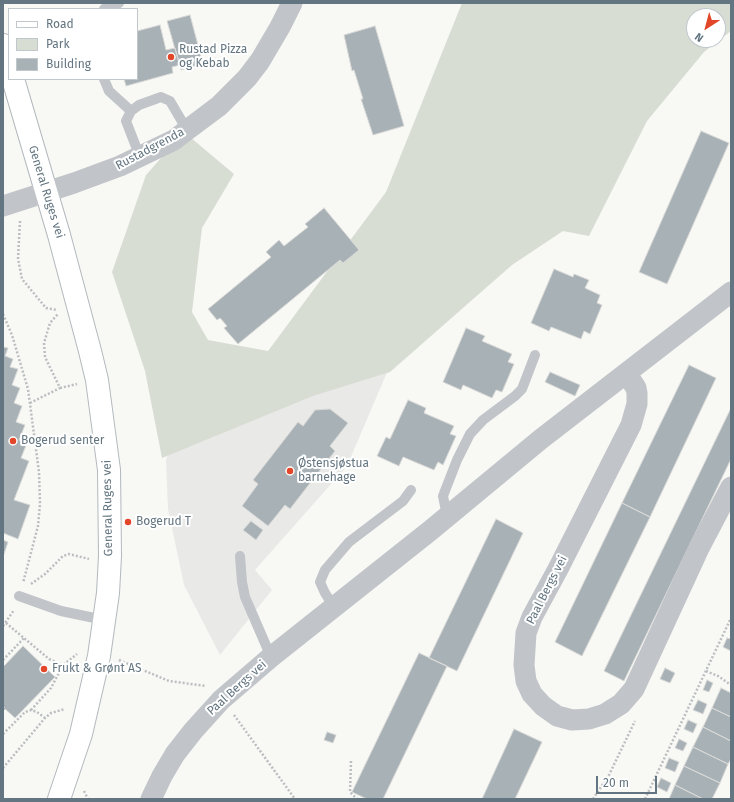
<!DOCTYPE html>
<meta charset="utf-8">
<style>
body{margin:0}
#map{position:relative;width:734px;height:802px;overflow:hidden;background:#f8f8f5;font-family:"Fira Sans",sans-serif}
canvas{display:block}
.frame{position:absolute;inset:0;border:4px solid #637580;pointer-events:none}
.legend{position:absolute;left:8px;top:8px;width:130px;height:72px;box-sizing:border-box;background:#fff;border:1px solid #c1c8cc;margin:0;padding:5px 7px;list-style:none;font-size:12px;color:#637580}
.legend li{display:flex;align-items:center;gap:8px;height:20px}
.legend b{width:20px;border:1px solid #c1c8cc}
.north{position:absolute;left:686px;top:8px;width:40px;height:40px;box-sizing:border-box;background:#fff;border:1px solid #c1c8cc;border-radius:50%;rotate:216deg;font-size:11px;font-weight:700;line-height:16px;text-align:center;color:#637580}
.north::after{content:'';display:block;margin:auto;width:14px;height:18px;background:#e3472a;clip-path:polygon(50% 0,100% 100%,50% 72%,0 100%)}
.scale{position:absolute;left:596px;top:776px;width:61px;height:18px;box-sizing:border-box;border:2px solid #637580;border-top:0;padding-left:5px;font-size:12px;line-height:14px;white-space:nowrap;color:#637580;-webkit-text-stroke:3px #fff;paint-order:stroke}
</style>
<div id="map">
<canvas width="734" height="802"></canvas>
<div class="frame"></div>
<ul class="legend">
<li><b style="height:5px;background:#fff"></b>Road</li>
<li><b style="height:11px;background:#d8ddd4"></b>Park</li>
<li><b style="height:11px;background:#a7b1b6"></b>Building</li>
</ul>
<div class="north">N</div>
<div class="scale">20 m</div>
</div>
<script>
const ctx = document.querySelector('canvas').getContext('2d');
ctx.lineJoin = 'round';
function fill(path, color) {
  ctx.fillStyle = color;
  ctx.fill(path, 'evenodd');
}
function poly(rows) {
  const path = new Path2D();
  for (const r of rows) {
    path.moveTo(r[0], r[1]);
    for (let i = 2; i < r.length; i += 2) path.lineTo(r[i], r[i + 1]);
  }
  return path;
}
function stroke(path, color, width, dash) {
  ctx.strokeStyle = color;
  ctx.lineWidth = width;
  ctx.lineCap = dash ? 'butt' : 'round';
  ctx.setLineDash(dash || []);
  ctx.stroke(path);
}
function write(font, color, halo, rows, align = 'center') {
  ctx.font = font + ' "Fira Sans",sans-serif';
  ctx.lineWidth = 4;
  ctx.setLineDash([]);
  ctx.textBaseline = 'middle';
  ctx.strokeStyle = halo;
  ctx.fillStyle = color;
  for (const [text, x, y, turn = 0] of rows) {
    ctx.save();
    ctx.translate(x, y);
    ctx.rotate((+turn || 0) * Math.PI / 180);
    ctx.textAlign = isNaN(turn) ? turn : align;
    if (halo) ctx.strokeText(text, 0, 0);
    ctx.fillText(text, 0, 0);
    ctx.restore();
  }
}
const built = poly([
 [391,363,347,466,255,570,272,590,220,655,184,585,168,509,166,461,181,391]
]);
const green = poly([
 [462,3,731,3,731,31,704,52,647,121,589,236,563,231,512,265,390,372,313,396,162,458,145,371,112,272,146,175,184,132,234,174,202,228,192,312,208,340,268,351,386,192],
 [694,16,718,16,718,40,694,40]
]);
const building = poly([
 [190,15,203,64,181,70,167,21,190,15],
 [160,25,166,50,175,48,180,65,172,67,173,73,126,86,124,79,137,79,137,31,160,25],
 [375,26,404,126,373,135,361,99,363,99,354,70,352,71,344,35,375,26],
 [701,131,729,143,667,284,639,272,701,131],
 [324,208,359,250,343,263,340,260,238,344,224,328,227,326,220,318,217,320,208,309,271,257,266,252,279,240,284,246,308,227,305,224,324,208],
 [554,269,573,277,574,274,589,280,585,288,600,295,597,303,602,305,590,334,584,331,581,339,551,327,549,331,531,323,554,269],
 [466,328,485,336,482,341,512,354,508,362,514,364,502,392,496,390,492,398,463,385,461,390,443,382,466,328],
 [3,347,8,348,5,356,13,359,10,367,18,369,12,385,20,388,14,403,22,406,16,422,25,425,19,440,27,443,21,458,29,461,14,500,30,505,18,539,3,533,3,347],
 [689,365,716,378,650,517,622,503,689,365],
 [550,372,580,385,575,396,545,382,550,372],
 [408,400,426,408,424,413,454,426,450,434,456,436,443,465,438,462,434,470,403,457,399,466,377,456,386,437,390,439,408,400],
 [731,408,731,459,624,681,604,671,731,408],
 [330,409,348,423,330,446,335,451,290,509,285,505,268,526,242,506,258,484,253,480,298,422,303,426,315,410,330,409],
 [622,503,650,517,582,656,555,642,622,503],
 [496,519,523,533,457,671,429,658,496,519],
 [251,521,263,530,256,540,243,530,251,521],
 [3,540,8,542,3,557,3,540],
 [727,638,731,639,731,651,723,647,727,638],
 [23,646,55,677,15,718,3,707,3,667,23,646],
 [419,653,447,666,383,799,367,799,352,792,419,653],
 [665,668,675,673,670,683,660,679,665,668],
 [707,680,713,683,709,692,703,690,707,680],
 [721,688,731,693,731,717,712,708,721,688],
 [698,700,707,704,703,714,693,710,698,700],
 [712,708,731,717,731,741,703,727,712,708],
 [688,720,697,724,693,733,684,729,688,720],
 [703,727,731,741,731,759,728,764,693,747,703,727],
 [514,729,542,742,515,799,482,799,514,729],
 [327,732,336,735,333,743,324,740,327,732],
 [679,739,687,743,683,751,675,748,679,739],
 [693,747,728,764,720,783,684,766,693,747],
 [669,758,679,762,675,772,665,768,669,758],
 [684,766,720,783,712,799,703,799,675,785,684,766],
 [661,778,671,783,667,792,657,787,661,778],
 [675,785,703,799,669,799,675,785]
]);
const path = poly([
 [20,221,18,259,22,279,46,308,57,310],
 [3,314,12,335,28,389,39,472,40,504,38,526,23,583],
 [60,388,77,384],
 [30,403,60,388,45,357,44,343,50,323,58,314],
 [31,584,45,574,63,556,69,554,89,559],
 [6,623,49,659,63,665,77,654],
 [3,626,14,610],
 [3,660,24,638],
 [119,660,169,681,206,686],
 [706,671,718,676,731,685],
 [31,710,51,688,63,665],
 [234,715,295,799],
 [3,734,25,712,31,710,37,712,45,718],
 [351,761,350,792,357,799],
 [3,768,45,718,51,713,65,709],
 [84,791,88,799],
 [593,799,609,775,635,721],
 [645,799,731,618]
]);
const service = poly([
 [104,9,119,3],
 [104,79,109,91,131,111],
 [140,157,126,121,131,111,139,105,161,97,170,101,187,130],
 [447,516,443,496,457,460,470,434,483,420,515,396,522,389,535,355],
 [240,556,242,582,245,597,271,657],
 [19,596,61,611,104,620],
 [334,607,325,593,320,582,325,570,349,542,403,501,411,490]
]);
const minor = poly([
 [3,206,74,183,120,166,174,140,187,130,219,106,247,78,260,61,280,27,292,3],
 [627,374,636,388,637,393,637,404,631,425,558,569,532,617,526,633,524,665,526,681,532,694,543,706,557,716,572,720,589,719,605,714,621,704,634,689,699,548,731,487],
 [151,799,162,776,175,754,193,731,221,700,271,657,431,530,541,439,731,292]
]);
const secondary = poly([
 [3,45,9,65],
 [13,79,59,235,90,351,97,380,109,470,110,556,108,593,99,656,81,734,59,799]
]);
const rail = poly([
 [3,708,3,707]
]);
const markers = [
 [171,57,4,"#e3472a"],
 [13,441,4,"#e3472a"],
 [290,471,4,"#e3472a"],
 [128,522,4,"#e3472a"],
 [44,669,4,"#e3472a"]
];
const poiNames = [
 ["Rustad Pizza",179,50],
 ["og Kebab",179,64],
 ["Bogerud senter",21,441],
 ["Østensjøstua",298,464],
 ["barnehage",298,478],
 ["Bogerud T",136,522],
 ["Frukt & Grønt AS",52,669]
];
const streetNames = [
 ["Rustadgrenda",150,149,-28],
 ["General Ruges vei",46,192,73],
 ["General Ruges vei",108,508,-91],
 ["Paal Bergs vei",547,590,-63],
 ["Paal Bergs vei",237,688,-42]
];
fill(built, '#e9e9e8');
fill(green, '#d8ddd4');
fill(building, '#a7b1b6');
stroke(building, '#d9d9d7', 1);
stroke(secondary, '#b3b9bd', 24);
stroke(path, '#bbbec0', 2.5, [2, 2]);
stroke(service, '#c1c5c9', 10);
stroke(minor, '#c1c5c9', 21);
stroke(secondary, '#fff', 22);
stroke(rail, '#a2a9ae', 4.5);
stroke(rail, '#fff', 3, [9]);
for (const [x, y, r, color] of markers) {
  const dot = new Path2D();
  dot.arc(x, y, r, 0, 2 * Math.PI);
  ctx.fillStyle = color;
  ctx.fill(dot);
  stroke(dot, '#fff', 1.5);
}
write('12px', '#637580', '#fff', poiNames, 'left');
write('12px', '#637580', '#fff', streetNames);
</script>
